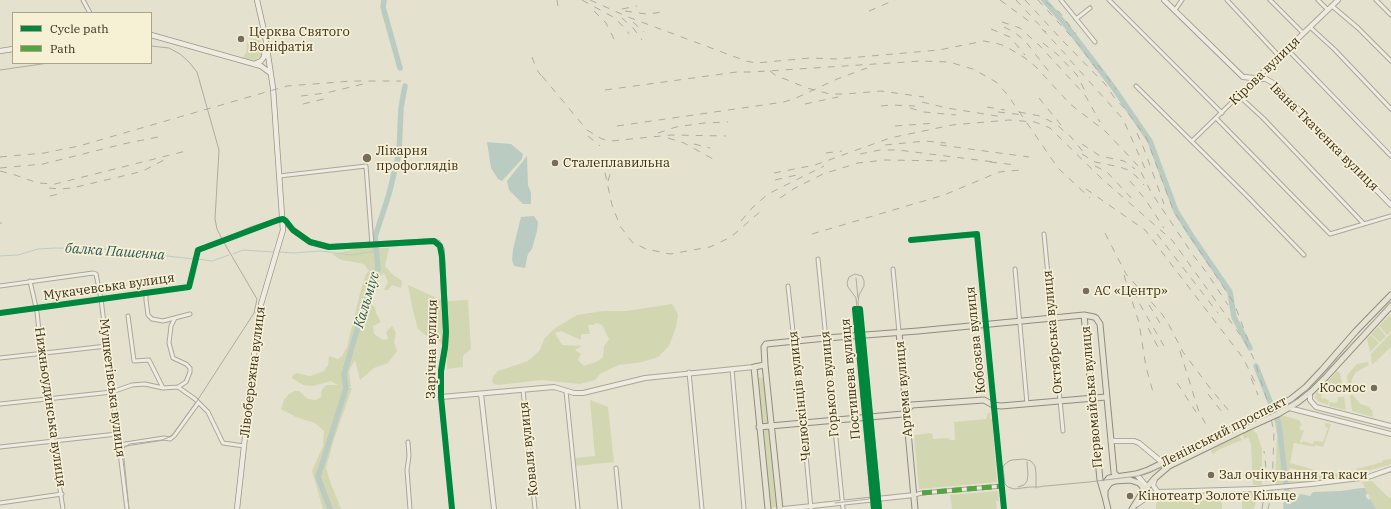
<!DOCTYPE html>
<meta charset="utf-8">
<style>
body{margin:0}
#map{position:relative;width:1391px;height:509px;overflow:hidden;background:#e5e1cf;font-family:"IBM Plex Serif",serif}
canvas{display:block}
.legend{position:absolute;left:12px;top:12px;width:140px;height:52px;box-sizing:border-box;background:#f6f0d5;border:1px solid #aba38c;margin:0;padding:5px 7px;list-style:none;font-size:12px;color:#3b2f1f}
.legend li{display:flex;align-items:center;gap:8px;height:20px}
.legend b{width:20px;border:1px solid #aba38c}
</style>
<div id="map">
<canvas width="1391" height="509"></canvas>
<ul class="legend">
<li><b style="height:5px;background:#00873e"></b>Cycle path</li>
<li><b style="height:5px;background:#54a441"></b>Path</li>
</ul>
</div>
<script>
const ctx = document.querySelector('canvas').getContext('2d');
ctx.lineJoin = 'round';
function fill(path, color) {
  ctx.fillStyle = color;
  ctx.fill(path, 'evenodd');
}
function poly(rows) {
  const path = new Path2D();
  for (const r of rows) {
    path.moveTo(r[0], r[1]);
    for (let i = 2; i < r.length; i += 2) path.lineTo(r[i], r[i + 1]);
  }
  return path;
}
function stroke(path, color, width, dash) {
  ctx.strokeStyle = color;
  ctx.lineWidth = width;
  ctx.lineCap = dash ? 'butt' : 'round';
  ctx.setLineDash(dash || []);
  ctx.stroke(path);
}
function write(font, color, halo, rows, align = 'center') {
  ctx.font = font + ' "IBM Plex Serif",serif';
  ctx.lineWidth = 3.5;
  ctx.setLineDash([]);
  ctx.textBaseline = 'middle';
  ctx.strokeStyle = halo;
  ctx.fillStyle = color;
  for (const [text, x, y, turn = 0] of rows) {
    ctx.save();
    ctx.translate(x, y);
    ctx.rotate((+turn || 0) * Math.PI / 180);
    ctx.textAlign = isNaN(turn) ? turn : align;
    if (halo) ctx.strokeText(text, 0, 0);
    ctx.fillText(text, 0, 0);
    ctx.restore();
  }
}
const green = poly([
 [255,39,260,40,261,43,262,47,261,56,255,60,242,59,246,53,247,42,250,40],
 [360,248,389,248,385,266,391,273,402,281,401,288,392,285,388,290,384,290,388,282,384,273,378,278,379,288,371,294,368,302,375,307,376,313,381,322,373,326,374,334,383,340,388,339,386,332,392,326,396,333,394,342,397,351,388,363,374,368,360,380,355,360,349,371,351,387,347,388,352,388,334,439,326,468,331,484,341,509,323,509,312,471,323,446,324,431,315,423,296,417,281,409,284,400,289,394,295,391,299,391,308,399,316,400,321,397,322,389,326,385,338,385,331,381,313,386,303,385,292,378,293,375,296,373,310,376,324,371,328,365,329,356,338,359,342,356,347,347,360,293,366,274,369,271,364,264,341,260,332,254],
 [408,285,439,299,449,301,468,300,471,349,463,356,463,367,447,369,447,357,440,342,428,337,418,329,412,307],
 [672,304,678,314,676,327,669,346,658,357,642,362,619,365,600,374,595,380,580,384,542,380,498,385,494,384,492,382,493,376,498,371,528,361,540,350,544,339,555,328,577,315,603,311,626,311],
 [596,323,602,325,609,339,604,346,603,357,598,361,584,366,578,360,581,354,575,350,582,346,562,345,555,333,561,331,581,340,581,334,590,334,588,325,593,325],
 [1391,314,1391,331,1387,335,1379,326],
 [1378,327,1386,336,1380,342,1371,334],
 [1391,333,1391,347,1372,365,1371,354],
 [1371,335,1379,343,1370,352,1367,339],
 [1368,362,1369,365,1355,373,1352,379,1351,385,1349,386,1347,378,1348,374,1357,364],
 [1337,371,1340,373,1343,388,1337,390,1337,387,1332,385,1327,389,1324,385],
 [765,377,769,424,761,425,757,378],
 [1322,386,1326,390,1324,394,1322,394,1321,397,1323,399,1325,398,1329,401,1328,405,1319,402,1315,398,1316,393],
 [1351,395,1353,395,1360,404,1367,406,1372,410,1373,417,1352,411,1350,397],
 [1338,397,1344,397,1346,410,1329,406,1330,402,1335,403,1338,402],
 [590,400,608,407,614,462,576,466,575,458,595,456],
 [988,413,990,413,990,418,992,419,997,482,919,489,914,435,932,433,933,439,949,438,950,440,955,440,954,422,986,419],
 [1281,415,1299,420,1302,425,1299,427,1300,430,1304,430,1300,442,1302,443,1303,441,1313,444,1314,441,1316,441,1323,442,1328,428,1325,426,1325,423,1331,424,1323,447,1316,445,1315,447,1294,443,1290,463,1315,470,1314,474,1290,468,1288,476,1308,480,1309,482,1275,484,1277,435,1274,419],
 [770,428,777,507,769,508,761,429],
 [1252,429,1257,434,1262,449,1262,485,1253,485,1251,444,1248,437,1244,439,1243,436,1243,433],
 [1239,436,1242,440,1220,449,1213,454,1211,451,1213,449],
 [1391,459,1391,464,1388,465,1357,474,1319,479,1319,476,1321,475,1357,471,1356,469,1383,462,1383,460],
 [1372,481,1389,498,1391,496,1391,509,1376,509,1362,482],
 [998,491,999,501,996,501,997,509,952,509,950,495],
 [1256,492,1257,496,1254,509,1242,509,1242,493],
 [1216,493,1221,494,1222,509,1156,509,1156,505,1157,502,1163,499,1166,502,1210,500]
]);
const water = poly([
 [487,142,511,144,523,154,522,159,502,181,498,179,491,168],
 [527,156,528,185,531,193,531,204,523,204,509,190,507,181],
 [534,216,538,222,537,231,532,249,528,254,525,268,514,266,512,260,513,249,521,217],
 [1361,488,1365,488,1368,494,1366,494,1366,497,1369,500,1370,498,1376,509,1283,509,1297,499,1300,494,1310,496,1313,492,1341,491]
]);
const stream = poly([
 [280,252,293,253,321,251,351,255,376,251],
 [233,254,243,250,273,252],
 [0,256,18,255,38,249,54,248,104,249,194,259],
 [197,259,212,261,229,255]
]);
const river = poly([
 [384,0,383,7,400,68],
 [1044,0,1065,24,1113,87,1150,141,1176,211,1191,235,1230,292,1234,317,1250,348],
 [1256,366,1279,424,1287,493,1286,509],
 [330,509,318,477,346,388,344,374,368,293,378,269,375,237,389,194,399,153,401,108,405,86]
]);
const minor = poly([
 [83,0,90,13],
 [1061,0,1095,42],
 [1109,0,1222,113],
 [1227,0,1279,56],
 [1270,0,1303,33],
 [1318,0,1328,10],
 [1376,0,1391,15],
 [1332,6,1358,28,1391,61],
 [1175,10,1182,0],
 [1076,19,1090,8],
 [1310,27,1335,50,1391,109],
 [1287,49,1391,156],
 [1136,86,1249,198,1304,255],
 [1239,96,1263,118,1364,224],
 [1216,118,1330,234,1391,216],
 [1192,141,1257,78],
 [279,176,366,166,372,245],
 [1044,234,1063,431],
 [911,240,977,234,1004,509],
 [818,259,843,509],
 [893,269,899,332],
 [1015,269,1027,404],
 [30,281,37,312,46,399,63,509],
 [0,286,93,273,96,274,101,299,127,509],
 [788,286,803,423,811,509],
 [146,293,146,300,148,315,152,319,163,321,190,314],
 [0,313,189,287,198,250,223,241,251,229,283,219],
 [128,316,134,361,149,360,163,388,178,387,195,399,208,412,223,443,244,446],
 [175,318,171,326,169,343,173,358,186,364,190,368,190,372,186,382,178,387],
 [858,335,855,309,860,309,862,335],
 [0,358,107,346],
 [732,369,744,509],
 [689,372,702,509],
 [523,390,535,509],
 [566,391,578,509],
 [441,397,452,509],
 [0,404,112,392,132,385,145,384,163,388],
 [408,442,409,456,407,470,410,509],
 [119,445,164,438,170,439,174,436,198,403],
 [0,447,117,434],
 [616,468,620,509],
 [914,495,922,493,1002,486],
 [0,503,62,494]
]);
const tertiary = poly([
 [1257,78,1338,0],
 [283,219,293,230,310,242,329,247,434,241,438,243,442,250,442,257,446,332,445,347,441,371,441,397,554,387,574,393,583,393,645,378,754,367],
 [858,335,874,509],
 [862,335,879,509],
 [1310,392,1310,400,1316,407,1391,426],
 [481,394,494,509],
 [1289,408,1391,434],
 [1155,479,1153,485,1154,487,1158,492],
 [1311,484,1368,477,1391,469],
 [1136,505,1149,496,1158,492,1256,489],
 [784,509,914,495]
]);
const secondary = poly([
 [1164,0,1243,77,1266,79,1273,83,1391,205],
 [151,35,261,66,269,72],
 [0,51,13,49],
 [254,64,261,61,264,57,265,48],
 [1111,441,1134,441,1139,443,1163,463],
 [1136,474,1147,487],
 [237,509,259,311,283,230,273,88,265,35,257,0]
]);
const primary = poly([
 [1084,315,1100,480,1105,497],
 [899,332,915,509],
 [765,365,780,509],
 [1275,408,1291,399,1306,387,1322,370,1356,331,1391,295],
 [907,412,908,409,912,405,984,400,993,405,1001,406,1106,397],
 [1278,414,1298,402,1311,392,1326,377,1391,306],
 [759,427,903,414,907,412],
 [1104,488,1105,483,1109,478,1136,474,1148,470,1242,424],
 [1142,493,1155,478,1169,466,1245,429],
 [768,509,754,367,765,365,764,347,766,344,826,338,918,331,1084,315,1094,317,1096,318,1100,324,1113,462,1114,473,1117,476],
 [1108,509,1105,497,1105,490,1107,487,1110,483,1115,481,1130,480,1139,483,1143,487,1142,493,1132,509]
]);
const tram = poly([
 [0,70,49,63],
 [856,278,858,298],
 [1018,487,1024,485,1027,481,1028,475,1027,462],
 [1036,488,1036,474,1035,466,1031,461,1024,459,1012,460,1009,461,1004,465,1003,468,1005,484,1008,487,1014,489,1030,487,1039,487,1044,486,1046,486,1089,482,1138,476,1155,470,1288,405,1299,398,1312,386,1391,302],
 [835,503,869,499,873,495,874,490],
 [129,509,123,449,129,444,162,440,172,436,197,401,254,313,257,299,223,241,217,229,215,219,219,150,197,72,189,62,180,54,169,48,151,46],
 [876,509,856,298,848,287,847,283,849,277,855,274,862,276,864,281,864,286,859,295,858,302,877,509]
]);
const rail = poly([
 [557,0,558,6],
 [582,0,613,17,624,27,629,34],
 [590,0,628,17,746,61,756,63,810,58,837,59,939,50,984,41,999,44,1005,46,1025,58,1036,67,1070,104,1105,131,1129,156,1138,166,1151,192,1193,255,1207,273,1228,305],
 [1000,0,1030,22],
 [1016,0,1046,32],
 [1025,0,1062,40,1105,84,1114,97,1126,110,1146,137,1174,212,1234,303,1248,340],
 [1038,0,1079,45,1098,71],
 [1046,2,1060,13,1076,34],
 [622,9,637,6],
 [594,11,606,23,615,41],
 [625,11,646,14,664,12],
 [869,11,895,0],
 [622,18,634,29,642,40],
 [633,22,644,32],
 [1002,22,1020,28,1040,46,1085,95,1100,122],
 [1004,27,1014,32,1025,41,1050,73],
 [991,29,1010,37,1025,55],
 [1042,29,1069,58],
 [1043,43,1058,55,1077,75,1085,91],
 [532,57,537,70,545,81],
 [1070,60,1123,119,1147,173],
 [1098,65,1116,89],
 [770,71,775,75,807,88,830,94,846,94,881,91,924,97],
 [542,76,587,130,602,139,611,141,671,135,726,136],
 [605,90,737,72,752,72,921,61,949,62,973,69,996,82,1007,94,1058,168,1090,198],
 [301,96,326,93,363,84],
 [1039,98,1061,125],
 [922,102,947,108,1003,117],
 [303,104,328,98],
 [805,104,838,97],
 [881,106,891,105,915,106],
 [987,107,1005,110],
 [910,108,924,112,956,115],
 [998,112,1024,115],
 [1019,112,1040,116,1056,124,1071,137,1084,153],
 [617,126,784,102,796,98,837,79,867,68],
 [895,126,936,123],
 [658,133,676,127,704,123,728,122],
 [1137,133,1144,149,1164,204],
 [588,136,600,146],
 [668,138,684,143,713,159],
 [694,144,710,148],
 [1082,144,1100,156,1124,161,1135,169],
 [885,145,925,141,946,143],
 [940,145,1029,157],
 [826,153,842,151],
 [860,154,880,150,898,150,994,162],
 [1082,154,1095,162,1120,167,1128,170,1136,176,1144,185],
 [0,157,44,153,79,146,287,86,352,81,401,81],
 [602,159,612,205,620,226,632,242,646,249,670,254,710,247,731,237,761,211],
 [990,162,1016,165],
 [1095,166,1107,172,1133,200],
 [0,168,43,164,123,144,158,137],
 [0,171,12,174,38,183,55,184,190,150],
 [774,173,815,165,890,138,952,125,1009,120,1035,122,1050,128,1102,179,1172,240,1246,343,1254,359,1267,400,1274,432,1272,492,1268,509],
 [775,180,801,174],
 [608,181,611,171,614,165,622,160],
 [1130,181,1145,199,1164,228],
 [49,188,60,189,72,188,127,175,143,171,164,160],
 [1086,189,1145,230,1243,358,1255,382],
 [50,196,64,193],
 [780,198,795,188,823,174,858,163,885,160,952,161],
 [741,221,753,207,768,194,824,166],
 [0,223,2,223],
 [1105,233,1126,274,1162,314,1169,325,1183,352,1210,388,1229,411],
 [812,234,944,195,999,172,1020,170],
 [1157,234,1218,313],
 [1124,275,1139,323,1146,367,1153,392],
 [1134,291,1138,301,1164,346],
 [1149,305,1160,323],
 [1148,328,1160,351],
 [1180,351,1199,412,1208,428],
 [1251,378,1258,395],
 [1177,383,1198,415],
 [1208,394,1222,412],
 [1262,509,1267,476,1264,451]
]);
const tertiaryBridge = poly([
 [1256,489,1311,484]
]);
const primaryBridge = poly([
 [1242,424,1275,408],
 [1245,429,1278,414]
]);
const quiet = poly([
 [922,493,1002,486]
]);
const cycleway = poly([
 [911,240,977,234,1004,509],
 [0,313,189,287,198,250,278,220,283,219,286,221,293,230,310,242,329,247,434,241,440,246,442,257,446,332,445,347,441,371,441,397,452,509],
 [874,509,855,309,860,309,879,509]
]);
const markers = [
 [241,39,4,"#766d5d"],
 [367,158,5,"#766d5d"],
 [555,163,4,"#766d5d"],
 [1086,291,4,"#766d5d"],
 [1374,388,4,"#766d5d"],
 [1211,475,4,"#766d5d"],
 [1130,496,4,"#766d5d"]
];
const poiNames = [
 ["Церква Святого",249,32],
 ["Воніфатія",249,47],
 ["Лікарня",376,151],
 ["профоглядів",376,166],
 ["Сталеплавильна",563,163],
 ["АС «Центр»",1094,291],
 ["Космос",1366,388,"right"],
 ["Зал очікування та каси",1219,475],
 ["Кінотеатр Золоте Кільце",1138,496]
];
const streetNames = [
 ["Кірова вулиця",1265,71,-44],
 ["Івана Ткаченка вулиця",1324,137,45],
 ["Мукачевська вулиця",109,287,-8],
 ["Октябрська вулиця",1053,332,-95],
 ["Кобозєва вулиця",976,340,-96],
 ["Зарічна вулиця",432,349,-89],
 ["Лівобережна вулиця",253,372,-83],
 ["Постишева вулиця",851,379,-95],
 ["Горького вулиця",830,384,-95],
 ["Мушкетівська вулиця",112,388,83],
 ["Артема вулиця",904,389,-95],
 ["Челюскінців вулиця",800,396,-96],
 ["Первомайська вулиця",1092,397,-95],
 ["Нижньоудинська вулиця",50,407,82],
 ["Ленінський проспект",1224,432,-27],
 ["Коваля вулиця",529,449,-96]
];
const waterNames = [
 ["балка Пашенна",115,252,4],
 ["Кальміус",367,300,-73]
];
fill(green, '#d2d7b1');
fill(water, '#baccc2');
stroke(stream, '#baccc2', 1);
stroke(river, '#baccc2', 5.5);
stroke(minor, '#aba698', 5);
stroke(tertiary, '#aba698', 6);
stroke(secondary, '#9b9588', 6);
stroke(primary, '#908b7f', 7);
stroke(minor, '#eeebe1', 3);
stroke(tertiary, '#eeebe1', 4);
stroke(secondary, '#eeebe1', 4.5);
stroke(primary, '#e5e2d2', 5);
stroke(tram, '#aeaba1', 1);
stroke(rail, '#aeaba1', 1, [7, 7]);
stroke(tertiaryBridge, '#aba698', 6, []);
stroke(primaryBridge, '#908b7f', 7, []);
stroke(tertiaryBridge, '#eeebe1', 4);
stroke(primaryBridge, '#e5e2d2', 5);
stroke(quiet, '#54a441', 5, [10, 5]);
stroke(cycleway, '#00873e', 6);
for (const [x, y, r, color] of markers) {
  const dot = new Path2D();
  dot.arc(x, y, r, 0, 2 * Math.PI);
  ctx.fillStyle = color;
  ctx.fill(dot);
  stroke(dot, '#f6f0d5', 1.5);
}
write('13px', '#3b2f1f', '#f6f0d5', poiNames, 'left');
write('13px', '#3b2f1f', '#f6f0d5', streetNames);
write('italic 14px', '#2e595b', '#f6f0d5', waterNames);
</script>
